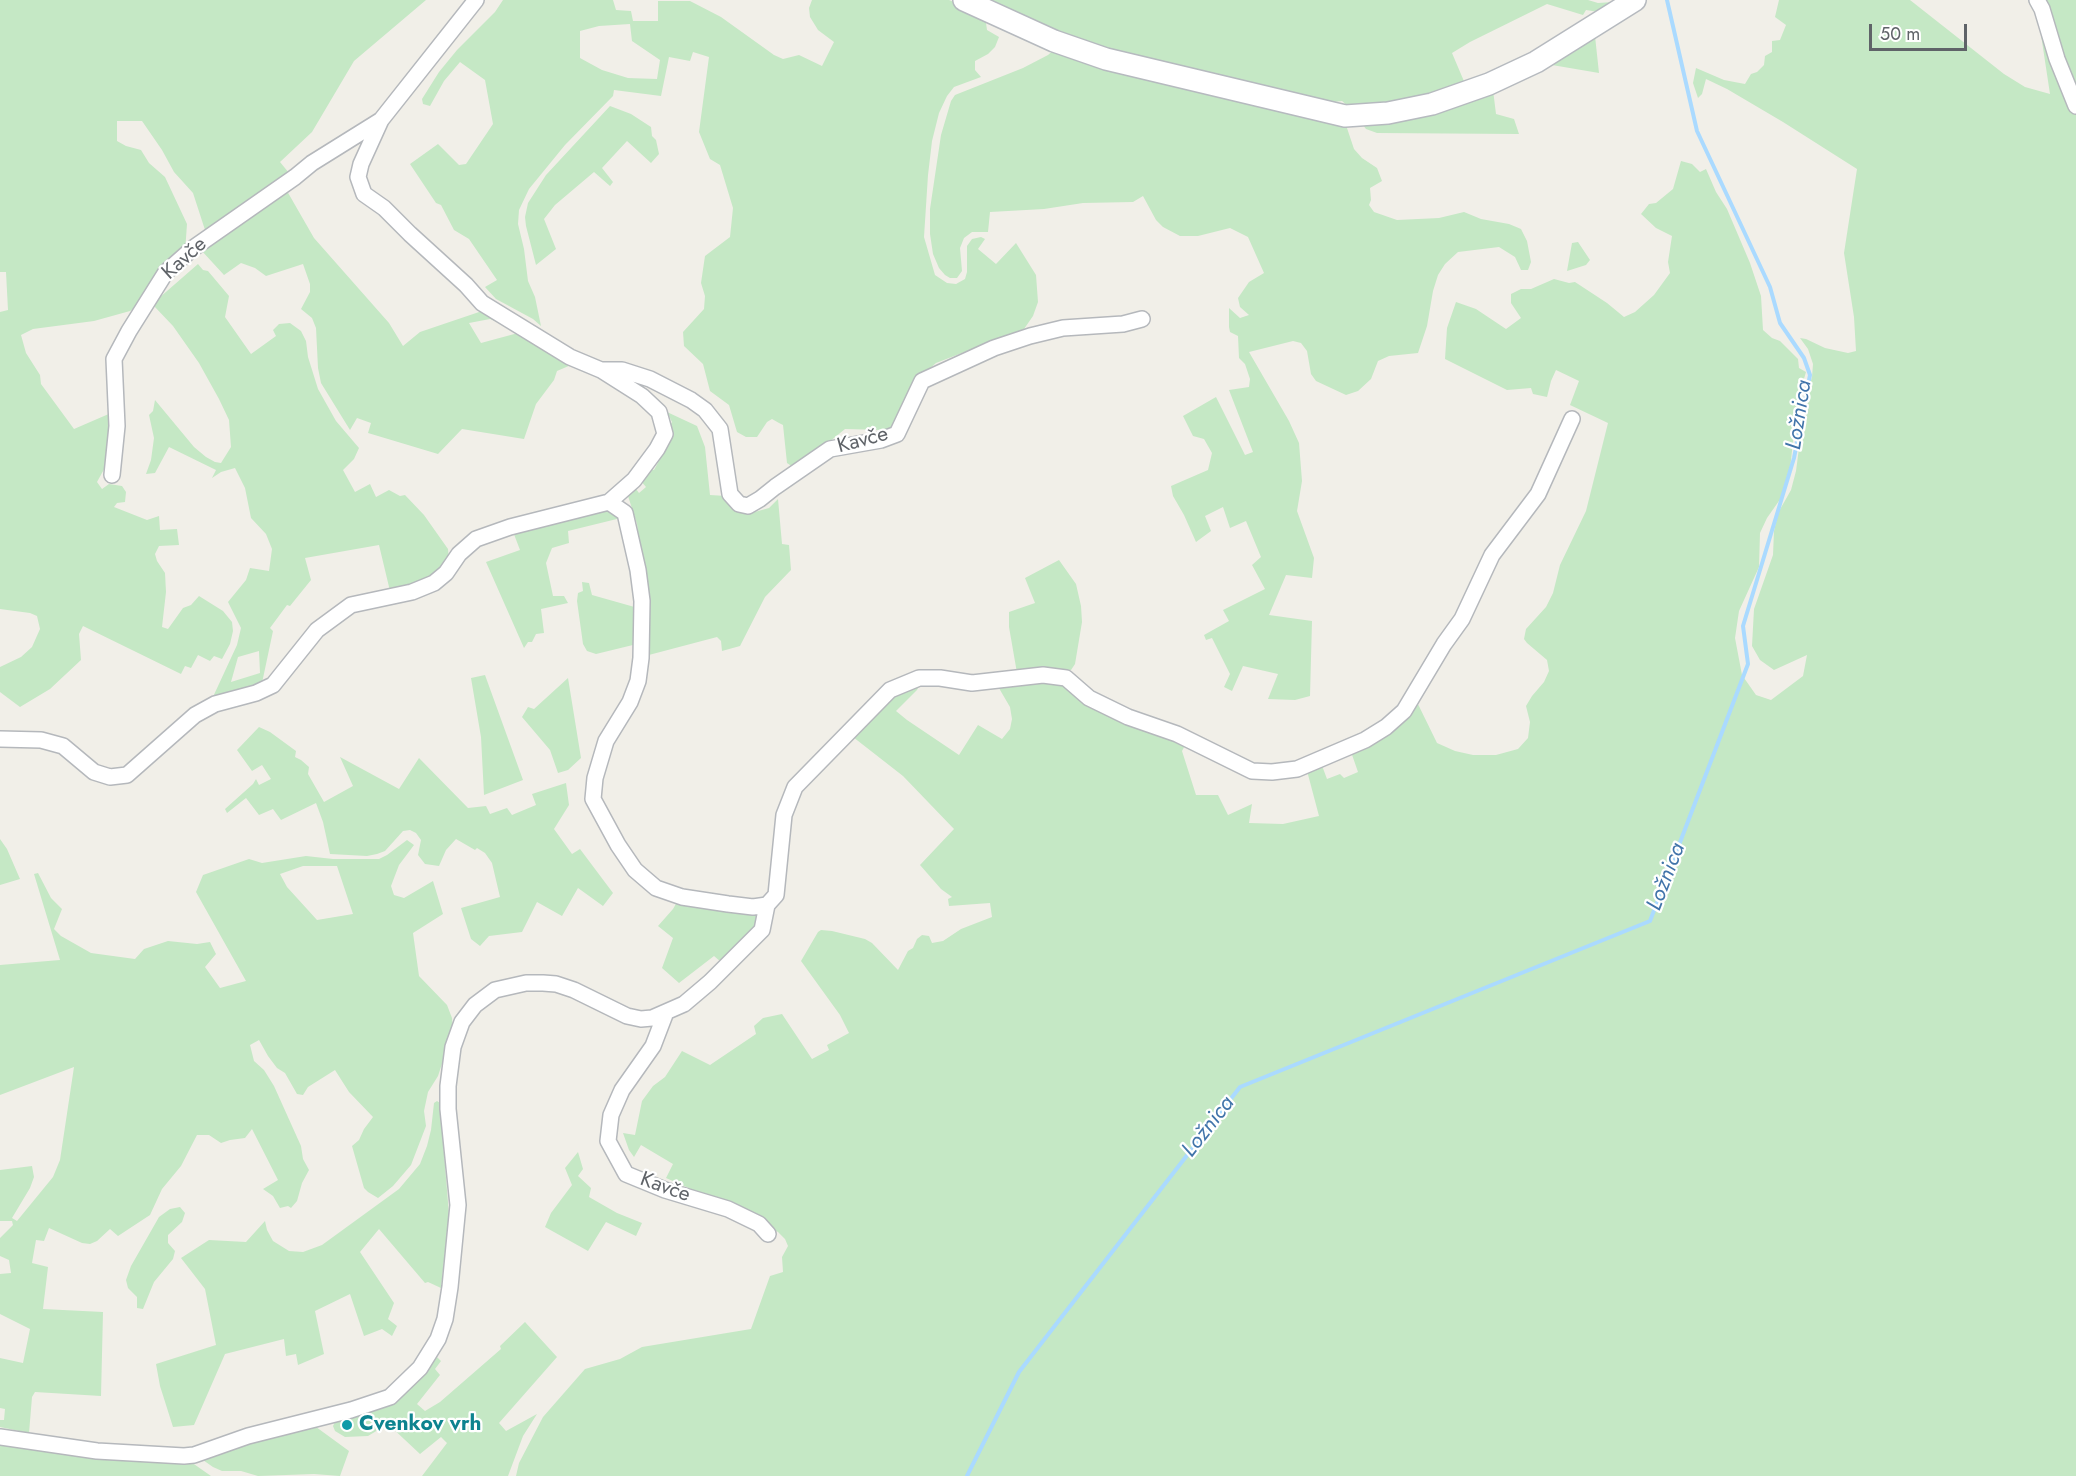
<!DOCTYPE html>
<meta charset="utf-8">
<style>
body{margin:0}
#map{position:relative;width:2076px;height:1476px;overflow:hidden;background:#f1efe8;font-family:Jost,sans-serif}
canvas{display:block}
.scale{position:absolute;left:1869px;top:24px;width:98px;height:27px;box-sizing:border-box;border:3px solid #5f6368;border-top:0;padding-left:8px;font-size:18px;line-height:21px;white-space:nowrap;color:#5f6368;-webkit-text-stroke:4px #fff;paint-order:stroke}
</style>
<div id="map">
<canvas width="2076" height="1476"></canvas>
<div class="scale">50 m</div>
</div>
<script>
const ctx = document.querySelector('canvas').getContext('2d');
ctx.lineJoin = 'round';
function fill(path, color) {
  ctx.fillStyle = color;
  ctx.fill(path, 'evenodd');
}
function poly(rows) {
  const path = new Path2D();
  for (const r of rows) {
    path.moveTo(r[0], r[1]);
    for (let i = 2; i < r.length; i += 2) path.lineTo(r[i], r[i + 1]);
  }
  return path;
}
function stroke(path, color, width, dash) {
  ctx.strokeStyle = color;
  ctx.lineWidth = width;
  ctx.lineCap = dash ? 'butt' : 'round';
  ctx.setLineDash(dash || []);
  ctx.stroke(path);
}
function write(font, color, halo, rows, align = 'center') {
  ctx.font = font + ' Jost,sans-serif';
  ctx.lineWidth = 4.5;
  ctx.setLineDash([]);
  ctx.textBaseline = 'middle';
  ctx.strokeStyle = halo;
  ctx.fillStyle = color;
  for (const [text, x, y, turn = 0] of rows) {
    ctx.save();
    ctx.translate(x, y);
    ctx.rotate((+turn || 0) * Math.PI / 180);
    ctx.textAlign = isNaN(turn) ? turn : align;
    if (halo) ctx.strokeText(text, 0, 0);
    ctx.fillText(text, 0, 0);
    ctx.restore();
  }
}
const green = poly([
 [0,0,426,0,354,61,312,132,280,162,289,173,206,233,193,193,174,172,162,150,142,121,117,121,117,141,126,146,141,150,149,163,165,177,187,224,185,252,139,305,130,311,94,321,33,329,21,335,26,353,40,375,41,384,74,429,111,413,108,462,97,482,102,489,109,484,122,486,126,492,125,502,117,503,114,507,147,520,159,516,160,530,177,529,179,545,159,546,155,554,157,561,165,573,166,592,162,627,168,629,183,608,191,605,199,596,223,611,232,622,233,631,230,644,222,659,214,656,210,661,198,655,191,668,185,666,181,674,83,626,79,634,81,660,50,689,20,707,0,692,0,667,21,657,32,647,40,629,37,616,30,613,0,609,0,312,8,310,6,272,0,272],
 [503,0,613,0,616,10,631,11,633,21,658,21,658,1,690,1,721,17,774,55,783,59,799,55,822,66,834,42,818,30,810,17,809,8,812,0,949,0,981,13,985,16,987,30,999,37,995,47,988,54,975,61,975,70,981,77,954,87,947,96,939,113,932,141,928,175,924,237,935,275,947,283,956,284,965,279,967,272,967,246,972,239,981,237,985,239,978,249,996,264,1016,243,1036,275,1038,302,1033,316,1024,329,936,363,920,377,896,427,884,430,845,429,796,469,787,463,783,425,779,423,772,419,767,422,757,437,746,437,737,432,729,405,710,391,703,364,684,346,683,332,704,309,705,296,701,283,705,256,730,237,733,208,720,165,710,159,699,132,709,57,693,52,690,61,669,57,661,96,614,90,613,96,565,145,529,189,519,210,518,224,524,249,528,281,535,297,541,326,533,319,496,299,485,287,497,280,469,239,454,230,441,205,436,203,410,164,438,144,459,165,466,164,493,124,485,80,460,62,444,81,430,106,423,104,422,99,439,72,457,50,495,12],
 [630,24,632,41,660,60,657,79,628,78,602,70,580,58,580,31,599,26],
 [982,0,1588,0,1598,3,1613,2,1605,13,1586,10,1583,15,1547,4,1470,42,1452,53,1466,86,1430,98,1349,107,1342,101,1333,102,1279,95,1074,40],
 [1779,0,1910,0,2004,74,2025,87,2050,94,2038,15,2076,115,2076,1476,516,1476,519,1463,543,1417,585,1369,620,1359,642,1347,751,1329,770,1276,783,1272,782,1257,788,1246,785,1239,778,1232,759,1219,666,1178,673,1164,641,1145,634,1157,629,1150,623,1133,635,1135,642,1101,653,1086,665,1077,682,1051,710,1065,756,1034,754,1026,763,1018,782,1014,812,1059,829,1050,827,1045,849,1033,840,1015,801,961,818,932,821,930,832,931,865,939,872,943,898,970,908,951,913,948,917,939,922,935,929,936,932,943,943,941,961,929,992,917,990,903,949,906,948,899,952,897,941,889,920,865,954,829,903,776,853,737,895,693,921,682,917,690,896,711,907,720,959,755,978,725,1002,739,1010,729,1012,719,1010,707,996,683,1049,679,1188,740,1182,751,1196,795,1218,795,1228,815,1252,804,1249,823,1283,824,1319,816,1306,767,1321,763,1327,779,1340,774,1344,778,1358,772,1350,749,1415,698,1437,743,1455,751,1473,755,1496,755,1518,749,1528,738,1530,722,1526,706,1532,696,1544,682,1549,671,1547,660,1527,643,1524,639,1526,629,1546,607,1553,593,1560,565,1586,511,1608,423,1570,405,1579,381,1556,370,1551,381,1547,397,1533,394,1531,388,1507,390,1445,359,1447,328,1456,302,1476,309,1506,329,1521,318,1511,303,1511,294,1521,289,1531,289,1554,279,1569,283,1575,282,1607,303,1624,317,1635,312,1654,295,1670,273,1668,262,1672,236,1656,228,1641,214,1649,204,1656,203,1673,189,1681,161,1692,164,1700,172,1706,169,1716,192,1727,209,1750,263,1761,296,1763,330,1772,338,1780,341,1798,359,1799,368,1806,372,1797,403,1790,470,1781,498,1767,518,1760,533,1759,567,1739,611,1735,638,1742,675,1756,695,1771,700,1803,676,1807,655,1774,670,1760,660,1752,646,1754,609,1773,555,1774,531,1778,513,1791,490,1796,471,1805,402,1812,377,1813,364,1808,349,1800,338,1806,339,1825,348,1848,353,1856,351,1854,317,1844,253,1857,169,1783,122,1727,89,1706,79,1702,94,1698,98,1693,83,1696,68,1724,80,1745,84,1751,74,1757,72,1764,65,1765,56,1772,52,1772,41,1780,40,1786,25,1775,17],
 [2043,0,2076,0,2076,96],
 [1595,36,1599,73,1552,65,1555,61],
 [1056,48,1344,119,1354,149,1362,158,1377,168,1382,181,1370,188,1371,200,1369,205,1374,212,1397,220,1439,218,1464,212,1481,219,1509,224,1521,229,1527,241,1531,262,1528,270,1521,270,1515,257,1499,247,1458,252,1445,264,1438,275,1433,291,1427,326,1418,353,1389,356,1378,361,1371,379,1358,391,1346,395,1316,381,1311,374,1307,351,1301,343,1293,341,1249,352,1289,421,1299,443,1302,481,1297,511,1314,558,1312,578,1286,575,1269,615,1312,621,1310,696,1295,700,1268,699,1278,674,1243,666,1232,691,1224,687,1230,674,1212,638,1206,640,1204,635,1229,621,1223,610,1265,589,1252,565,1261,557,1246,521,1230,528,1223,507,1205,516,1211,531,1196,542,1184,515,1173,496,1171,486,1208,470,1212,453,1204,439,1193,436,1183,416,1216,397,1245,455,1253,452,1229,390,1249,387,1250,379,1245,364,1239,358,1238,336,1230,332,1229,327,1229,308,1240,318,1249,315,1240,307,1238,298,1249,282,1264,273,1248,237,1230,228,1198,236,1180,236,1163,227,1156,220,1143,196,1133,202,1083,203,1044,209,990,212,988,232,972,232,964,238,960,248,962,271,957,278,950,278,945,275,939,268,933,254,930,234,930,209,941,135,951,101,955,95,1023,68,1048,55],
 [1493,90,1496,114,1514,119,1519,134,1377,133,1366,129,1362,124],
 [610,106,631,114,651,127,652,136,656,140,659,154,651,163,627,141,602,168,613,182,610,186,594,172,555,205,544,219,556,249,536,265,526,226,525,217,528,203,546,175],
 [287,191,314,238,389,323,403,346,420,332,485,310,571,365,557,371,554,380,536,404,524,439,462,429,438,454,368,433,371,423,357,418,350,430,321,383,318,368,316,328,312,318,301,309,310,292,310,284,303,264,266,276,255,268,241,263,224,275,201,250],
 [490,319,507,326,518,333,481,343,469,323],
 [1578,242,1590,260,1586,265,1567,271,1572,243],
 [198,264,203,270,208,271,229,296,225,317,251,354,276,336,273,330,279,324,290,323,301,331,306,341,308,357,318,389,336,421,359,448,354,459,343,470,355,492,370,484,376,497,389,490,400,496,405,495,424,515,448,549,449,560,432,579,390,591,379,545,305,558,311,580,290,606,287,605,270,628,273,631,262,683,247,689,212,699,237,645,241,628,228,602,246,580,250,568,269,571,272,549,266,534,251,518,245,488,235,468,221,472,212,478,216,470,169,447,155,473,146,474,151,460,154,438,149,415,153,411,155,400,194,447,206,457,215,462,221,463,231,447,229,420,219,399,199,363,173,326,154,306,159,298],
 [259,651,260,673,231,682,238,657],
 [667,412,697,426,705,447,710,495,726,496,734,510,751,513,769,508,778,499,782,544,789,545,791,570,765,597,740,646,722,651,721,641,717,637,645,656,640,548,637,524,628,496,633,485,639,493,646,487,640,480,650,469,654,470,667,446,669,428,672,422],
 [601,505,625,517,568,531,569,543,552,548,546,563,553,596,564,596,568,603,541,609,544,633,536,634,532,642,528,642,524,648,486,562,520,550,512,529],
 [1059,560,1076,584,1081,606,1082,622,1075,664,1071,670,1040,669,1017,673,1009,627,1009,612,1035,603,1025,578],
 [582,582,589,583,592,595,638,608,637,644,596,654,587,651,583,644,577,601,578,593,583,591],
 [485,675,523,780,484,795,481,737,471,678],
 [568,678,581,758,568,770,558,773,550,750,522,717,528,707,534,709],
 [259,727,270,732,296,751,295,757,301,760,309,767,308,774,324,802,353,786,340,757,399,789,419,758,468,808,486,806,490,814,507,808,512,815,536,805,532,794,566,783,569,805,554,829,572,854,580,849,613,893,603,906,578,888,562,916,537,902,522,932,489,936,480,946,471,939,461,908,500,897,492,863,485,853,477,848,475,850,456,839,446,850,439,866,425,864,418,855,421,840,416,833,410,830,403,831,385,851,377,854,367,856,330,854,323,822,316,803,281,820,273,809,259,815,246,798,227,813,225,809,253,784,256,779,259,785,271,779,262,765,252,771,237,750],
 [0,839,7,849,20,879,0,885],
 [407,840,414,845,399,865,391,886,394,895,404,898,433,881,443,914,413,933,419,976,447,1005,452,1018,453,1030,438,1076,428,1092,424,1111,426,1126,411,1165,393,1186,378,1198,368,1192,364,1188,352,1146,359,1140,364,1129,373,1117,349,1092,335,1070,308,1087,303,1095,297,1094,285,1073,277,1068,268,1056,259,1040,250,1045,254,1061,264,1070,274,1086,301,1146,303,1159,309,1170,302,1183,297,1201,291,1208,288,1206,280,1208,273,1196,263,1189,278,1180,252,1129,245,1138,230,1140,221,1143,209,1135,197,1135,181,1166,162,1189,150,1215,118,1236,110,1229,97,1241,90,1244,82,1243,49,1228,44,1241,36,1240,32,1263,48,1267,43,1309,103,1312,101,1396,35,1392,32,1397,29,1433,0,1427,0,1420,4,1420,5,1409,0,1408,0,1358,23,1363,30,1329,0,1314,0,1274,11,1273,9,1260,0,1256,0,1238,13,1225,12,1221,0,1221,0,1170,32,1166,34,1177,30,1188,12,1218,17,1221,53,1177,60,1160,74,1067,0,1095,0,965,60,960,34,874,38,873,51,898,62,909,54,929,61,936,91,953,135,959,144,949,168,941,197,944,210,942,216,954,205,967,220,988,246,981,196,892,203,875,249,859,262,863,306,856,333,859,379,859,387,855],
 [303,866,337,866,353,914,317,920,287,887,280,874],
 [681,895,759,911,760,924,721,962,714,956,679,983,662,968,673,938,658,926,673,909],
 [437,1101,440,1103,449,1215,441,1288,428,1282,425,1283,379,1229,360,1252,394,1303,388,1319,397,1326,392,1336,382,1329,364,1336,350,1294,315,1311,324,1354,298,1365,296,1354,286,1356,284,1339,225,1354,194,1425,173,1427,160,1386,156,1364,216,1345,205,1289,181,1258,209,1240,246,1242,265,1221,267,1230,273,1241,289,1251,303,1252,322,1245,399,1189,420,1164,427,1146,431,1130,434,1103],
 [578,1152,583,1169,578,1176,591,1188,589,1197,617,1213,642,1223,636,1236,606,1222,588,1251,545,1227,551,1213,572,1185,565,1168],
 [180,1207,185,1213,182,1222,168,1235,168,1243,175,1251,173,1259,154,1282,143,1309,137,1308,137,1297,128,1288,126,1280,131,1266,159,1217,170,1209],
 [525,1322,557,1357,499,1423,506,1431,537,1414,523,1436,508,1476,422,1476,447,1443,441,1437,420,1454,388,1424,368,1436,345,1437,335,1431,333,1426,336,1420,371,1409,435,1355,441,1361,435,1369,440,1375,417,1404,425,1411,440,1402,501,1349,500,1346],
 [312,1424,349,1451,340,1476,314,1474,258,1476,241,1471,222,1471,213,1467,200,1458],
 [0,1436,181,1464,191,1462,211,1476,0,1476]
]);
const stream = poly([
 [967,1476,1019,1372,1240,1087,1650,921,1748,664,1743,626,1794,458,1810,375,1804,358,1780,323,1770,287,1697,131,1667,0]
]);
const street = poly([
 [476,0,381,120,361,164,358,177,364,194,384,208,410,234,466,285,482,303,570,357,601,370,622,370,650,379,691,400,705,410,720,429,730,494,739,504,748,506,760,499,775,487,830,449,881,440,897,434,922,381,994,348,1030,336,1063,328,1123,324,1142,319],
 [2037,0,2042,9,2057,59,2076,106],
 [601,370,642,396,659,412,665,434,657,449,634,480,609,502],
 [112,475,117,426,114,359,129,331,166,272,192,249,295,177,312,163,381,120],
 [0,739,41,740,63,746,94,772,110,777,127,775,195,715,215,704,256,693,273,685,317,630,351,605,412,592,434,583,446,573,459,554,476,539,510,527,609,502,625,513,638,570,642,601,641,658,638,681,630,702,606,741,595,778,593,799,618,845,635,870,656,888,682,897,728,904,753,907,767,905,776,895,784,815,795,787,890,690,919,678,940,678,972,683,1043,675,1066,678,1089,698,1128,717,1177,734,1252,771,1272,772,1297,769,1365,740,1386,727,1404,711,1444,644,1462,619,1492,555,1538,494,1572,419],
 [666,1012,653,1046,622,1090,611,1115,608,1141,626,1174,665,1190,728,1209,759,1224,768,1234],
 [0,1437,97,1451,184,1456,194,1455,248,1436,351,1410,390,1397,420,1368,438,1339,445,1319,450,1287,458,1205,448,1109,448,1086,453,1047,462,1022,475,1005,495,990,526,983,543,983,556,984,574,990,627,1016,641,1019,652,1018,684,1004,710,982,762,930,767,905]
]);
const secondary = poly([
 [964,0,1054,41,1106,59,1345,116,1388,113,1432,104,1489,84,1536,62,1635,0]
]);
const markers = [
 [347,1425,6,"#0f9aa8"]
];
const streetNames = [
 ["Kavče",185,259,-42],
 ["Kavče",863,441,-15],
 ["Kavče",665,1188,20]
];
const cultureNames = [
 ["Cvenkov vrh",359,1425]
];
const waterNames = [
 ["Ložnica",1800,415,-81],
 ["Ložnica",1667,877,-69],
 ["Ložnica",1209,1127,-52]
];
fill(green, '#c5e8c5');
stroke(stream, '#aadaff', 4);
stroke(street, '#b5b8bc', 18);
stroke(secondary, '#b6babf', 24);
stroke(street, '#fff', 15);
stroke(secondary, '#fff', 21);
for (const [x, y, r, color] of markers) {
  const dot = new Path2D();
  dot.arc(x, y, r, 0, 2 * Math.PI);
  ctx.fillStyle = color;
  ctx.fill(dot);
  stroke(dot, '#fff', 2);
}
write('21px', '#5f6368', '#fff', streetNames);
write('bold 21px', '#0d838f', '#fff', cultureNames, 'left');
write('italic 22px', '#4174aa', '#fff', waterNames);
</script>
